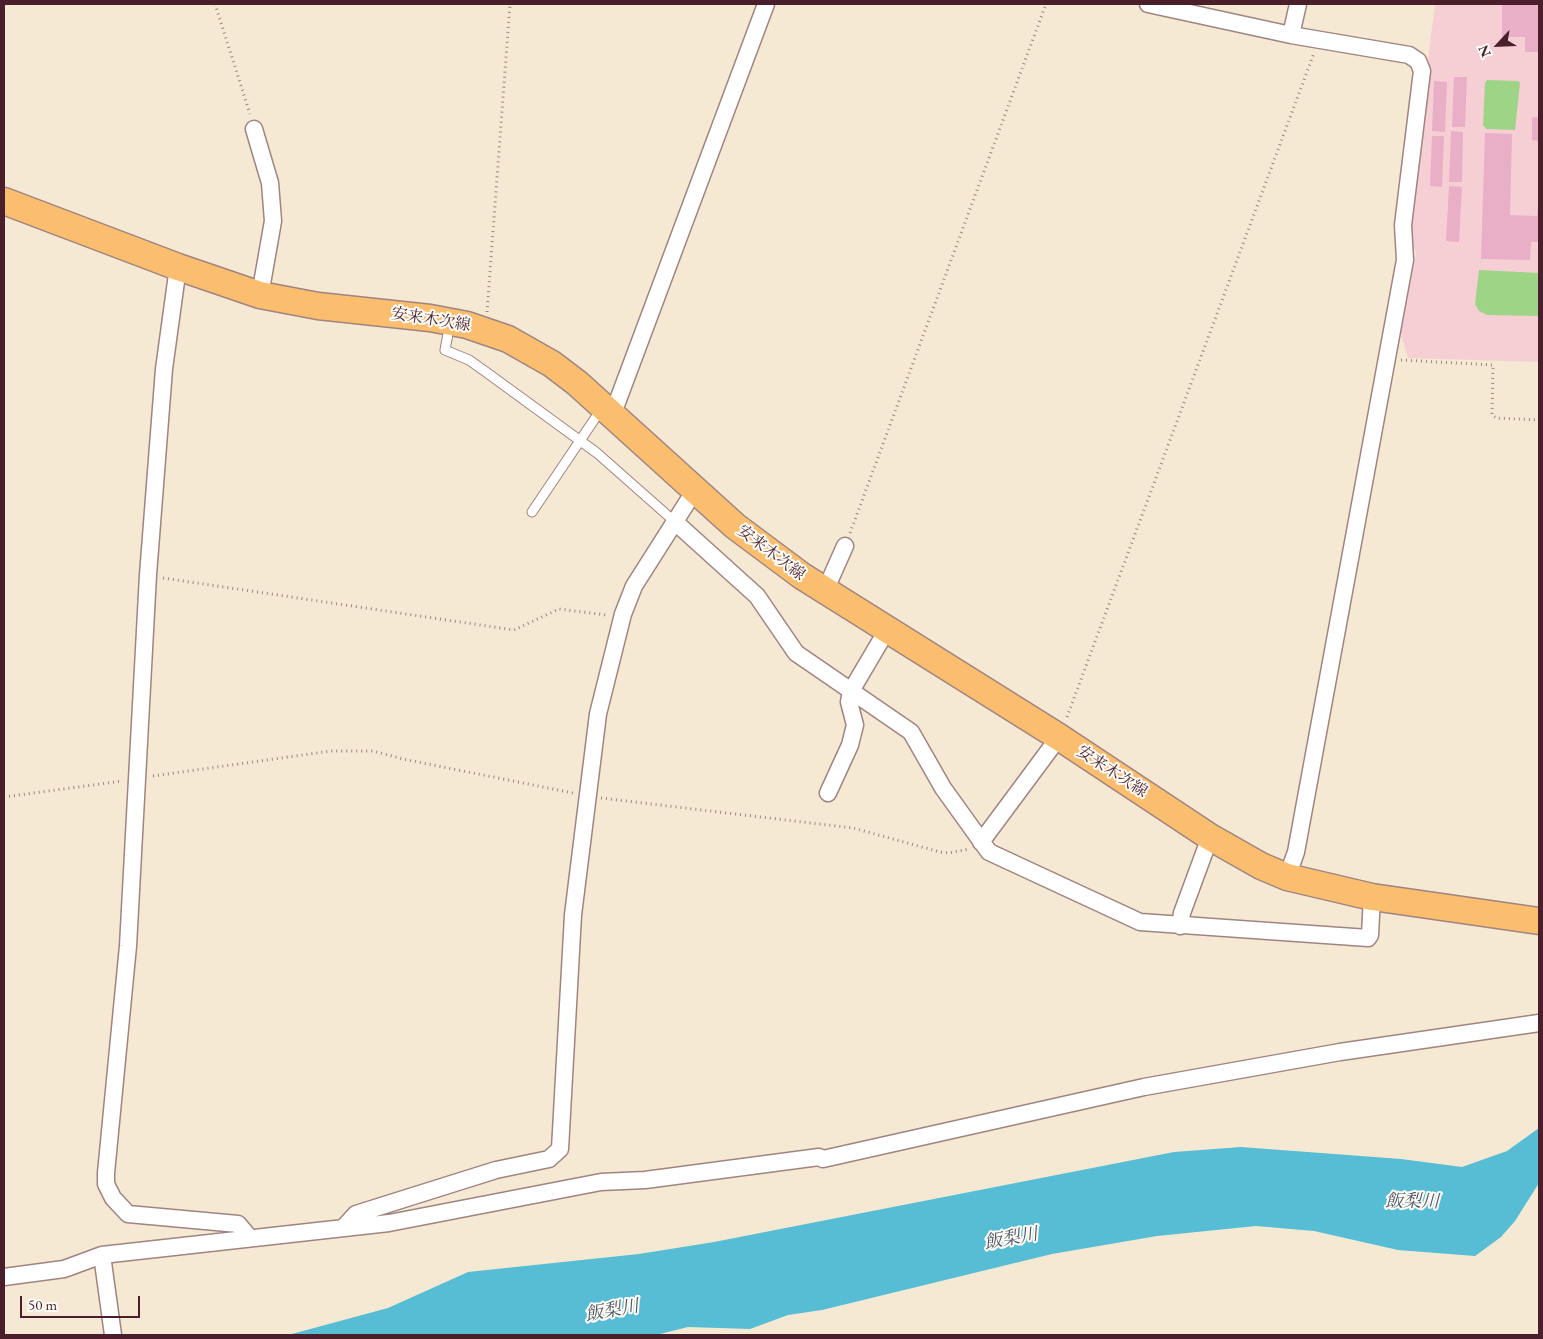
<!DOCTYPE html>
<meta charset="utf-8">
<style>
body{margin:0}
#map{position:relative;width:1543px;height:1339px;overflow:hidden;background:#f5e9d4;font-family:"EB Garamond",serif}
canvas{display:block}
.frame{position:absolute;inset:0;border:5px solid #4a1f2b;pointer-events:none}
.north{position:absolute;left:1473px;top:20px;width:50px;height:50px;-webkit-text-stroke:4px #fdfcf7;paint-order:stroke;rotate:245deg;font-size:14px;font-weight:700;line-height:20px;text-align:center;color:#4a1f2b}
.north::after{content:'';display:block;margin:auto;width:18px;height:22px;background:#4a1f2b;clip-path:polygon(50% 0,100% 100%,50% 72%,0 100%)}
.scale{position:absolute;left:20px;top:1296px;width:120px;height:22px;box-sizing:border-box;border:2px solid #4a1f2b;border-top:0;padding-left:6px;font-size:15px;line-height:18px;white-space:nowrap;color:#4a1f2b;-webkit-text-stroke:4px #fdfcf7;paint-order:stroke}
</style>
<div id="map">
<canvas width="1543" height="1339"></canvas>
<div class="frame"></div>
<div class="north">N</div>
<div class="scale">50 m</div>
</div>
<script>
const ctx = document.querySelector('canvas').getContext('2d');
ctx.lineJoin = 'round';
function fill(path, color) {
  ctx.fillStyle = color;
  ctx.fill(path, 'evenodd');
}
function poly(rows) {
  const path = new Path2D();
  for (const r of rows) {
    path.moveTo(r[0], r[1]);
    for (let i = 2; i < r.length; i += 2) path.lineTo(r[i], r[i + 1]);
  }
  return path;
}
function stroke(path, color, width, dash) {
  ctx.strokeStyle = color;
  ctx.lineWidth = width;
  ctx.lineCap = dash ? 'butt' : 'round';
  ctx.setLineDash(dash || []);
  ctx.stroke(path);
}
function write(font, color, halo, rows, align = 'center') {
  ctx.font = font + ' "EB Garamond","Noto Serif JP",serif';
  ctx.lineWidth = 4;
  ctx.setLineDash([]);
  ctx.textBaseline = 'middle';
  ctx.strokeStyle = halo;
  ctx.fillStyle = color;
  for (const [text, x, y, turn = 0] of rows) {
    ctx.save();
    ctx.translate(x, y);
    ctx.rotate((+turn || 0) * Math.PI / 180);
    ctx.textAlign = isNaN(turn) ? turn : align;
    if (halo) ctx.strokeText(text, 0, 0);
    ctx.fillText(text, 0, 0);
    ctx.restore();
  }
}
const built = poly([
 [1435,4,1539,4,1539,362,1408,358,1400,332,1416,254,1407,226]
]);
const green = poly([
 [1487,80,1518,81,1520,83,1515,130,1486,129,1483,125,1485,83],
 [1479,270,1539,273,1539,316,1487,315,1479,311,1475,304]
]);
const water = poly([
 [1539,1128,1539,1183,1515,1221,1501,1237,1475,1256,1398,1250,1314,1231,1256,1226,1157,1236,1052,1254,822,1310,788,1315,750,1329,688,1327,656,1335,288,1335,388,1308,468,1272,639,1254,714,1242,1174,1152,1241,1147,1401,1159,1462,1167,1507,1151]
]);
const building = poly([
 [1502,4,1539,4,1539,52,1525,52,1525,37,1502,37],
 [1454,77,1467,77,1465,127,1452,127],
 [1434,81,1447,82,1445,132,1432,131],
 [1532,117,1539,118,1539,141,1532,140],
 [1451,131,1463,132,1462,182,1449,182],
 [1485,133,1512,134,1510,215,1537,216,1539,196,1539,242,1531,242,1530,260,1481,259],
 [1432,136,1444,136,1442,187,1430,186],
 [1449,186,1462,187,1459,242,1446,241]
]);
const path = poly([
 [215,4,250,114],
 [487,312,510,4],
 [1401,360,1493,365,1492,415,1496,418,1539,420],
 [850,533,1046,4],
 [163,578,514,630,559,609,607,615],
 [1067,717,1314,53],
 [153,776,331,751,373,751,403,759,573,793],
 [4,797,122,781],
 [601,798,853,828,940,852,949,853,969,849]
]);
const lane = poly([
 [450,323,445,350,469,360,486,372,597,453,674,521],
 [532,512,602,408]
]);
const street = poly([
 [1148,4,1291,35,1409,55,1418,61,1422,71,1403,225,1405,260,1296,852,1287,877],
 [1291,35,1298,4],
 [254,129,270,183,273,221,260,295],
 [178,267,164,369,148,575,128,946,106,1173,106,1184,113,1198,128,1214,238,1224,249,1237],
 [612,416,766,4],
 [674,521,757,596,796,653,911,732,943,788,989,852,1140,922,1368,938,1370,935,1372,897],
 [825,591,845,546],
 [828,793,850,745,855,725,849,702,851,691,887,630],
 [981,842,1059,737],
 [1180,926,1182,913,1210,837],
 [345,1226,356,1214,496,1170,549,1159,560,1149,573,915,598,714,623,614,634,586,695,490],
 [102,1255,113,1335],
 [4,1277,64,1269,102,1255,389,1223,601,1182,645,1180,819,1157,823,1159,1144,1087,1340,1052,1539,1023]
]);
const primary = poly([
 [4,201,178,267,260,295,318,306,430,318,467,325,508,339,552,364,577,383,735,526,802,576,1059,737,1210,837,1261,866,1287,877,1372,897,1539,921]
]);
const streetNames = [
 ["安来木次線",431,320,9],
 ["安来木次線",771,553,37],
 ["安来木次線",1112,772,33]
];
const waterNames = [
 ["飯梨川",1412,1202,1],
 ["飯梨川",1011,1239,-10],
 ["飯梨川",612,1311,-10]
];
fill(built, '#f6cfd5');
fill(green, '#9ed486');
fill(water, '#56bdd4');
fill(building, '#e9afc6');
stroke(lane, '#a08480', 11);
stroke(street, '#a08480', 19);
stroke(primary, '#a08480', 29);
stroke(path, '#a08480', 3, [1, 4]);
stroke(lane, '#fff', 9);
stroke(street, '#fff', 16);
stroke(primary, '#fbbd6e', 26);
write('16px', '#4a1f2b', '#fdfcf7', streetNames);
write('italic 18px', '#4e5666', '#fdfcf7', waterNames);
</script>
